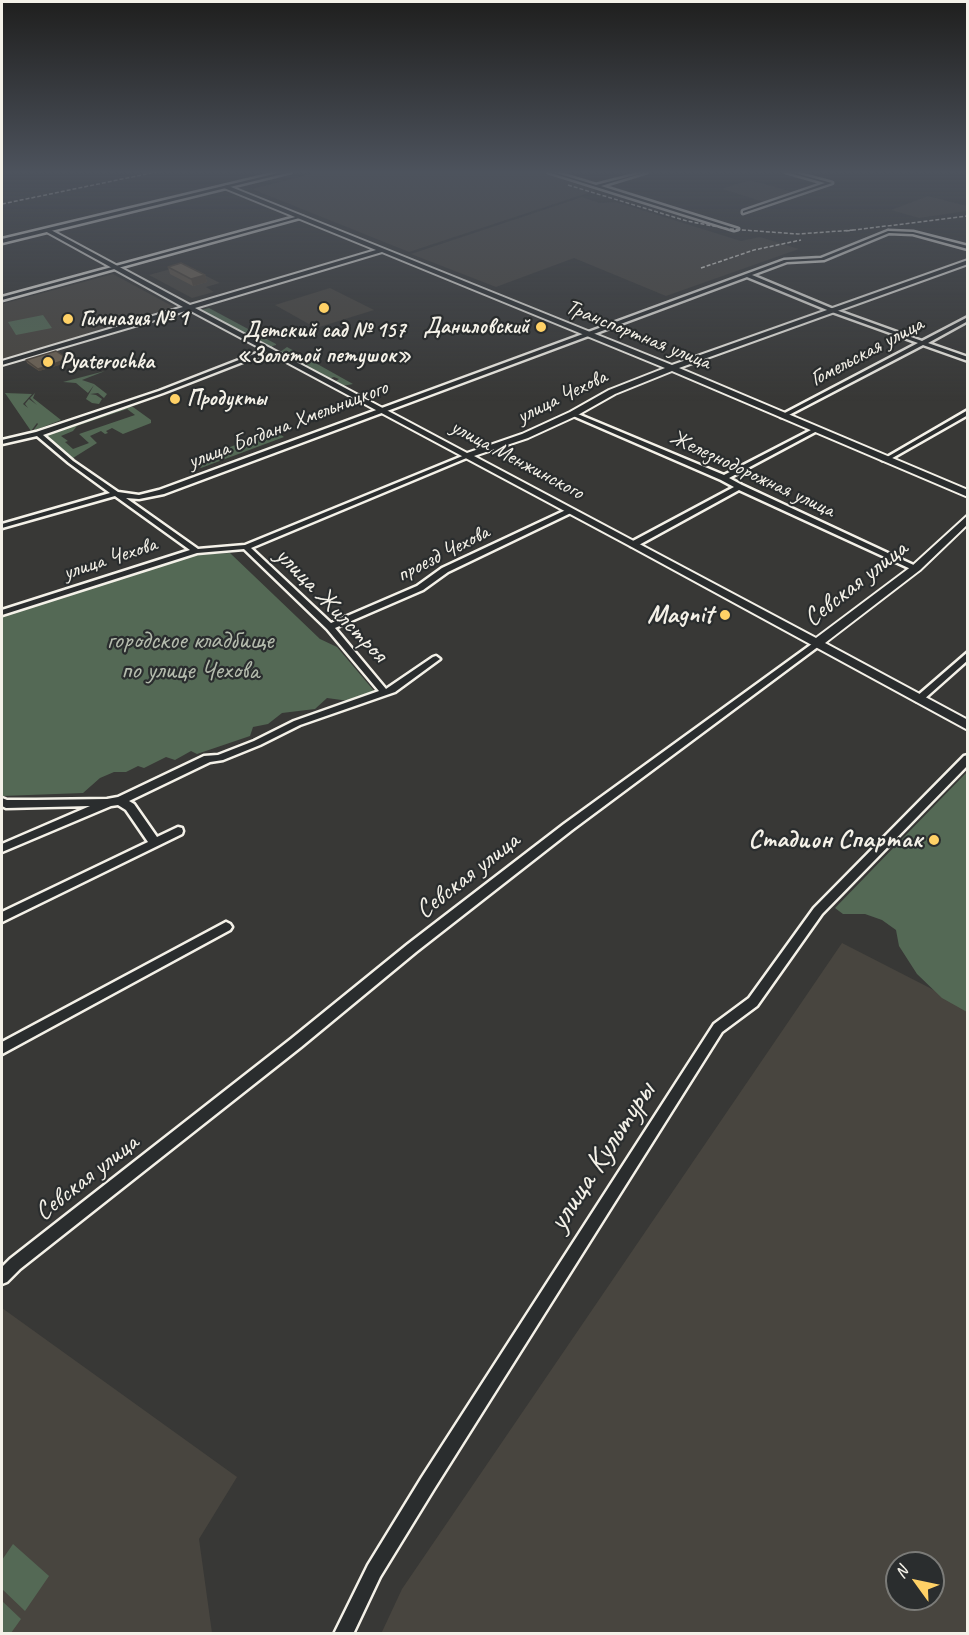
<!DOCTYPE html>
<meta charset="utf-8">
<style>
body{margin:0}
#map{position:relative;width:969px;height:1635px;overflow:hidden;background:#383836;font-family:Caveat,sans-serif}
canvas{display:block}
.frame{position:absolute;inset:0;border:3px solid #f4f1e8;pointer-events:none}
.north{position:absolute;left:885px;top:1551px;width:60px;height:60px;box-sizing:border-box;background:#2a2d2e;border:2px solid #7b7b78;border-radius:50%;rotate:303deg;font-size:16px;font-weight:700;line-height:24px;text-align:center;color:#f4f1e8}
.north::after{content:'';display:block;margin:auto;width:21px;height:27px;background:#ffd166;clip-path:polygon(50% 0,100% 100%,50% 72%,0 100%)}
</style>
<div id="map">
<canvas width="969" height="1635"></canvas>
<div class="frame"></div>
<div class="north">N</div>
</div>
<script>
const ctx = document.querySelector('canvas').getContext('2d');
ctx.lineJoin = 'round';
function fill(path, color) {
  ctx.fillStyle = color;
  ctx.fill(path, 'evenodd');
}
function poly(rows) {
  const path = new Path2D();
  for (const r of rows) {
    path.moveTo(r[0], r[1]);
    for (let i = 2; i < r.length; i += 2) path.lineTo(r[i], r[i + 1]);
  }
  return path;
}
function stroke(path, color, width, dash) {
  ctx.strokeStyle = color;
  ctx.lineWidth = width;
  ctx.lineCap = dash ? 'butt' : 'round';
  ctx.setLineDash(dash || []);
  ctx.stroke(path);
}
function write(font, color, halo, rows, align = 'center') {
  ctx.font = font + ' Caveat,sans-serif';
  ctx.lineWidth = 4.5;
  ctx.setLineDash([]);
  ctx.textBaseline = 'middle';
  ctx.strokeStyle = halo;
  ctx.fillStyle = color;
  for (const [text, x, y, turn = 0] of rows) {
    ctx.save();
    ctx.translate(x, y);
    ctx.rotate((+turn || 0) * Math.PI / 180);
    ctx.textAlign = isNaN(turn) ? turn : align;
    if (halo) ctx.strokeText(text, 0, 0);
    ctx.fillText(text, 0, 0);
    ctx.restore();
  }
}
const built = poly([
 [318,172,539,172,597,190,409,252,252,189],
 [750,180,793,192,764,202,722,189],
 [928,196,967,206,967,211,919,218,891,210],
 [582,197,600,203,616,202,741,241,760,237,799,249,666,296,574,258,496,287,411,254],
 [185,265,220,283,206,287,214,292,192,298,149,275],
 [113,274,174,307,2,360,2,304],
 [330,288,374,310,316,328,275,305],
 [842,943,967,1007,967,1633,381,1634,402,1589],
 [897,1563,933,1563,933,1599,897,1599],
 [2,1308,237,1477,199,1539,212,1633,2,1633]
]);
const green = poly([
 [209,308,276,344,276,345,269,347,201,310],
 [43,315,52,328,16,335,8,322],
 [287,347,344,379,353,384,342,386,334,382,339,379,334,377,328,379,280,352],
 [105,371,82,380,94,384,107,394,104,398,98,393,90,394,96,395,102,399,99,404,92,403,86,399,94,385,88,393,76,383,63,382],
 [5,393,32,394,23,404,28,408,25,404,29,399,37,405,30,398,35,393,33,398,61,420,33,431,38,424,37,423,31,431],
 [126,406,133,407,151,420,151,423,123,434,112,428,106,431,108,433,105,434,101,431,90,436,97,443,73,458,47,436,50,432],
 [127,409,135,415,79,434,89,443,73,449,65,442,68,441,61,436,73,431,77,426],
 [274,430,284,437,201,468,194,461],
 [230,553,320,639,337,647,375,692,349,701,327,698,315,709,282,713,268,724,253,727,250,736,197,754,191,751,175,760,166,757,144,768,138,766,126,772,114,772,100,778,83,793,2,796,2,616,192,555],
 [967,772,967,1012,942,998,917,974,899,946,896,930,882,920,865,914,843,914,835,908],
 [13,1544,49,1576,25,1611,2,1589,2,1560],
 [2,1601,21,1619,11,1633,2,1633]
]);
const street = poly([
 [548,172,553,172,596,185,647,172,601,186,738,229,734,230,548,172],
 [786,172,791,172,832,183,743,213,743,211,825,183,786,172],
 [299,216,303,217,2,300,2,297,299,216],
 [888,231,913,232,968,246,968,249,913,234,889,233,824,260,787,262,752,275,836,310,922,341,968,317,968,321,928,343,968,357,968,361,923,345,785,417,781,417,781,415,918,343,832,312,747,277,164,494,139,499,126,498,198,549,245,545,465,455,469,455,469,457,251,548,331,623,417,586,442,568,568,509,575,511,448,572,423,590,335,628,386,689,433,657,436,656,440,659,395,692,300,725,260,745,223,760,210,762,129,801,134,804,157,837,178,827,182,828,183,831,182,834,2,922,2,912,148,842,126,810,118,805,111,806,2,852,2,844,90,806,6,808,2,806,2,798,7,800,36,800,107,799,118,797,204,756,218,755,254,741,294,721,379,691,327,629,244,549,197,553,2,615,2,610,190,550,115,496,2,528,2,524,110,493,69,463,37,436,2,444,2,440,36,432,159,391,267,349,271,349,271,351,163,393,43,435,73,461,118,492,139,495,159,490,784,260,821,258,888,231],
 [968,410,968,415,887,461,882,460,968,410],
 [573,412,724,475,813,429,817,429,817,431,729,478,742,485,920,568,919,570,913,570,739,490,637,546,631,546,631,542,734,487,721,480,571,415,571,413,573,412],
 [816,641,820,644,819,646,572,830,416,952,301,1047,20,1269,7,1282,2,1284,2,1267,10,1259,291,1039,408,944,564,824,816,641],
 [968,652,968,660,922,701,916,701,914,699,916,697,968,652],
 [968,755,968,765,822,914,757,1006,722,1032,434,1489,380,1577,353,1634,334,1634,368,1565,422,1477,714,1024,749,998,814,908,964,756,968,755],
 [226,922,230,924,232,927,230,930,2,1054,2,1042,226,922]
]);
const secondary = poly([
 [226,185,672,365,968,260,968,264,679,368,968,490,968,497,672,371,615,394,576,416,528,438,474,456,816,638,912,566,968,515,968,524,920,570,825,643,968,720,968,730,630,546,189,310,2,365,2,361,183,307,45,231,45,229,49,229,190,305,376,250,224,188,226,185],
 [382,252,665,368,609,390,570,412,522,434,467,453,195,308,382,252]
]);
const primary = poly([
 [282,172,291,172,2,243,2,239,282,172]
]);
const rail = poly([
 [568,185,687,221,729,229,798,234,854,230],
 [2,204,156,172],
 [846,231,968,216],
 [701,268,754,250,801,240]
]);
const wall = poly([
 [168,267,205,275,207,282,193,286,170,274],
 [26,360,69,362,39,371,27,363]
]);
const shadedWall = poly([
 [205,275,207,282,193,286,191,279],
 [68,359,69,362,39,371,38,369]
]);
const building = poly([
 [181,263,205,275,191,279,168,267,181,263],
 [56,351,68,359,38,369,26,360,56,351]
]);
const markers = [
 [324,308,6,"#ffd166"],
 [68,319,6,"#ffd166"],
 [541,327,6,"#ffd166"],
 [48,362,6,"#ffd166"],
 [175,399,6,"#ffd166"],
 [725,615,6,"#ffd166"],
 [934,840,6,"#ffd166"]
];
const farPoinames = [
 ["Гимназия № 1",80,319],
 ["Даниловский",529,327,"right"],
 ["Детский сад № 157",324,331,"center"],
 ["«Золотой петушок»",324,356,"center"],
 ["Pyaterochka",60,362],
 ["Продукты",187,399]
];
const farStreetnames = [
 ["Транспортная улица",638,335,22],
 ["Гомельская улица",867,352,-28],
 ["улица Чехова",562,397,-26],
 ["улица Богдана Хмельницкого",288,425,-21],
 ["улица Менжинского",517,460,28],
 ["Железнодорожная улица",752,474,25],
 ["проезд Чехова",443,554,-27],
 ["улица Чехова",110,559,-18]
];
const streetNames = [
 ["Севская улица",856,584,-38],
 ["улица Жилстроя",331,605,46],
 ["Севская улица",468,876,-38],
 ["Севская улица",87,1178,-38]
];
const poiNames = [
 ["Magnit",713,615],
 ["Стадион Спартак",922,840]
];
const parkNames = [
 ["городское кладбище",190,641],
 ["по улице Чехова",190,671]
];
const nearStreetnames = [
 ["улица Культуры",602,1157,-57]
];
fill(built, '#48453f');
fill(green, '#546955');
stroke(street, '#f4f1e8', 5);
stroke(secondary, '#f4f1e8', 4);
stroke(primary, '#f4f1e8', 5);
fill(street, '#2a2d2e');
fill(secondary, '#2a2d2e');
fill(primary, '#2a2d2e');
stroke(rail, '#f4f1e8', 1.5, [4, 2]);
fill(wall, '#5f5548');
fill(shadedWall, '#4d453b');
fill(building, '#6e6354');
stroke(building, '#4d453b', 1.5);
const sky = ctx.createLinearGradient(0, 0, 0, 401);
sky.addColorStop(0, '#1f1f1e');
sky.addColorStop(0.43, '#4d535d');
sky.addColorStop(1, '#4d535d00');
ctx.fillStyle = sky;
ctx.fillRect(0, 0, 969, 401);
for (const [x, y, r, color] of markers) {
  const dot = new Path2D();
  dot.arc(x, y, r, 0, 2 * Math.PI);
  ctx.fillStyle = color;
  ctx.fill(dot);
  stroke(dot, '#2a2d2e', 2);
}
write('bold 22px', '#f4f1e8', '#2a2d2e', farPoinames, 'left');
write('22px', '#f4f1e8', '#2a2d2e', farStreetnames);
write('26px', '#f4f1e8', '#2a2d2e', streetNames);
write('bold 26px', '#f4f1e8', '#2a2d2e', poiNames, 'right');
write('26px', '#b4bbad', '#2a2d2e', parkNames);
write('32px', '#f4f1e8', '#2a2d2e', nearStreetnames);
</script>
